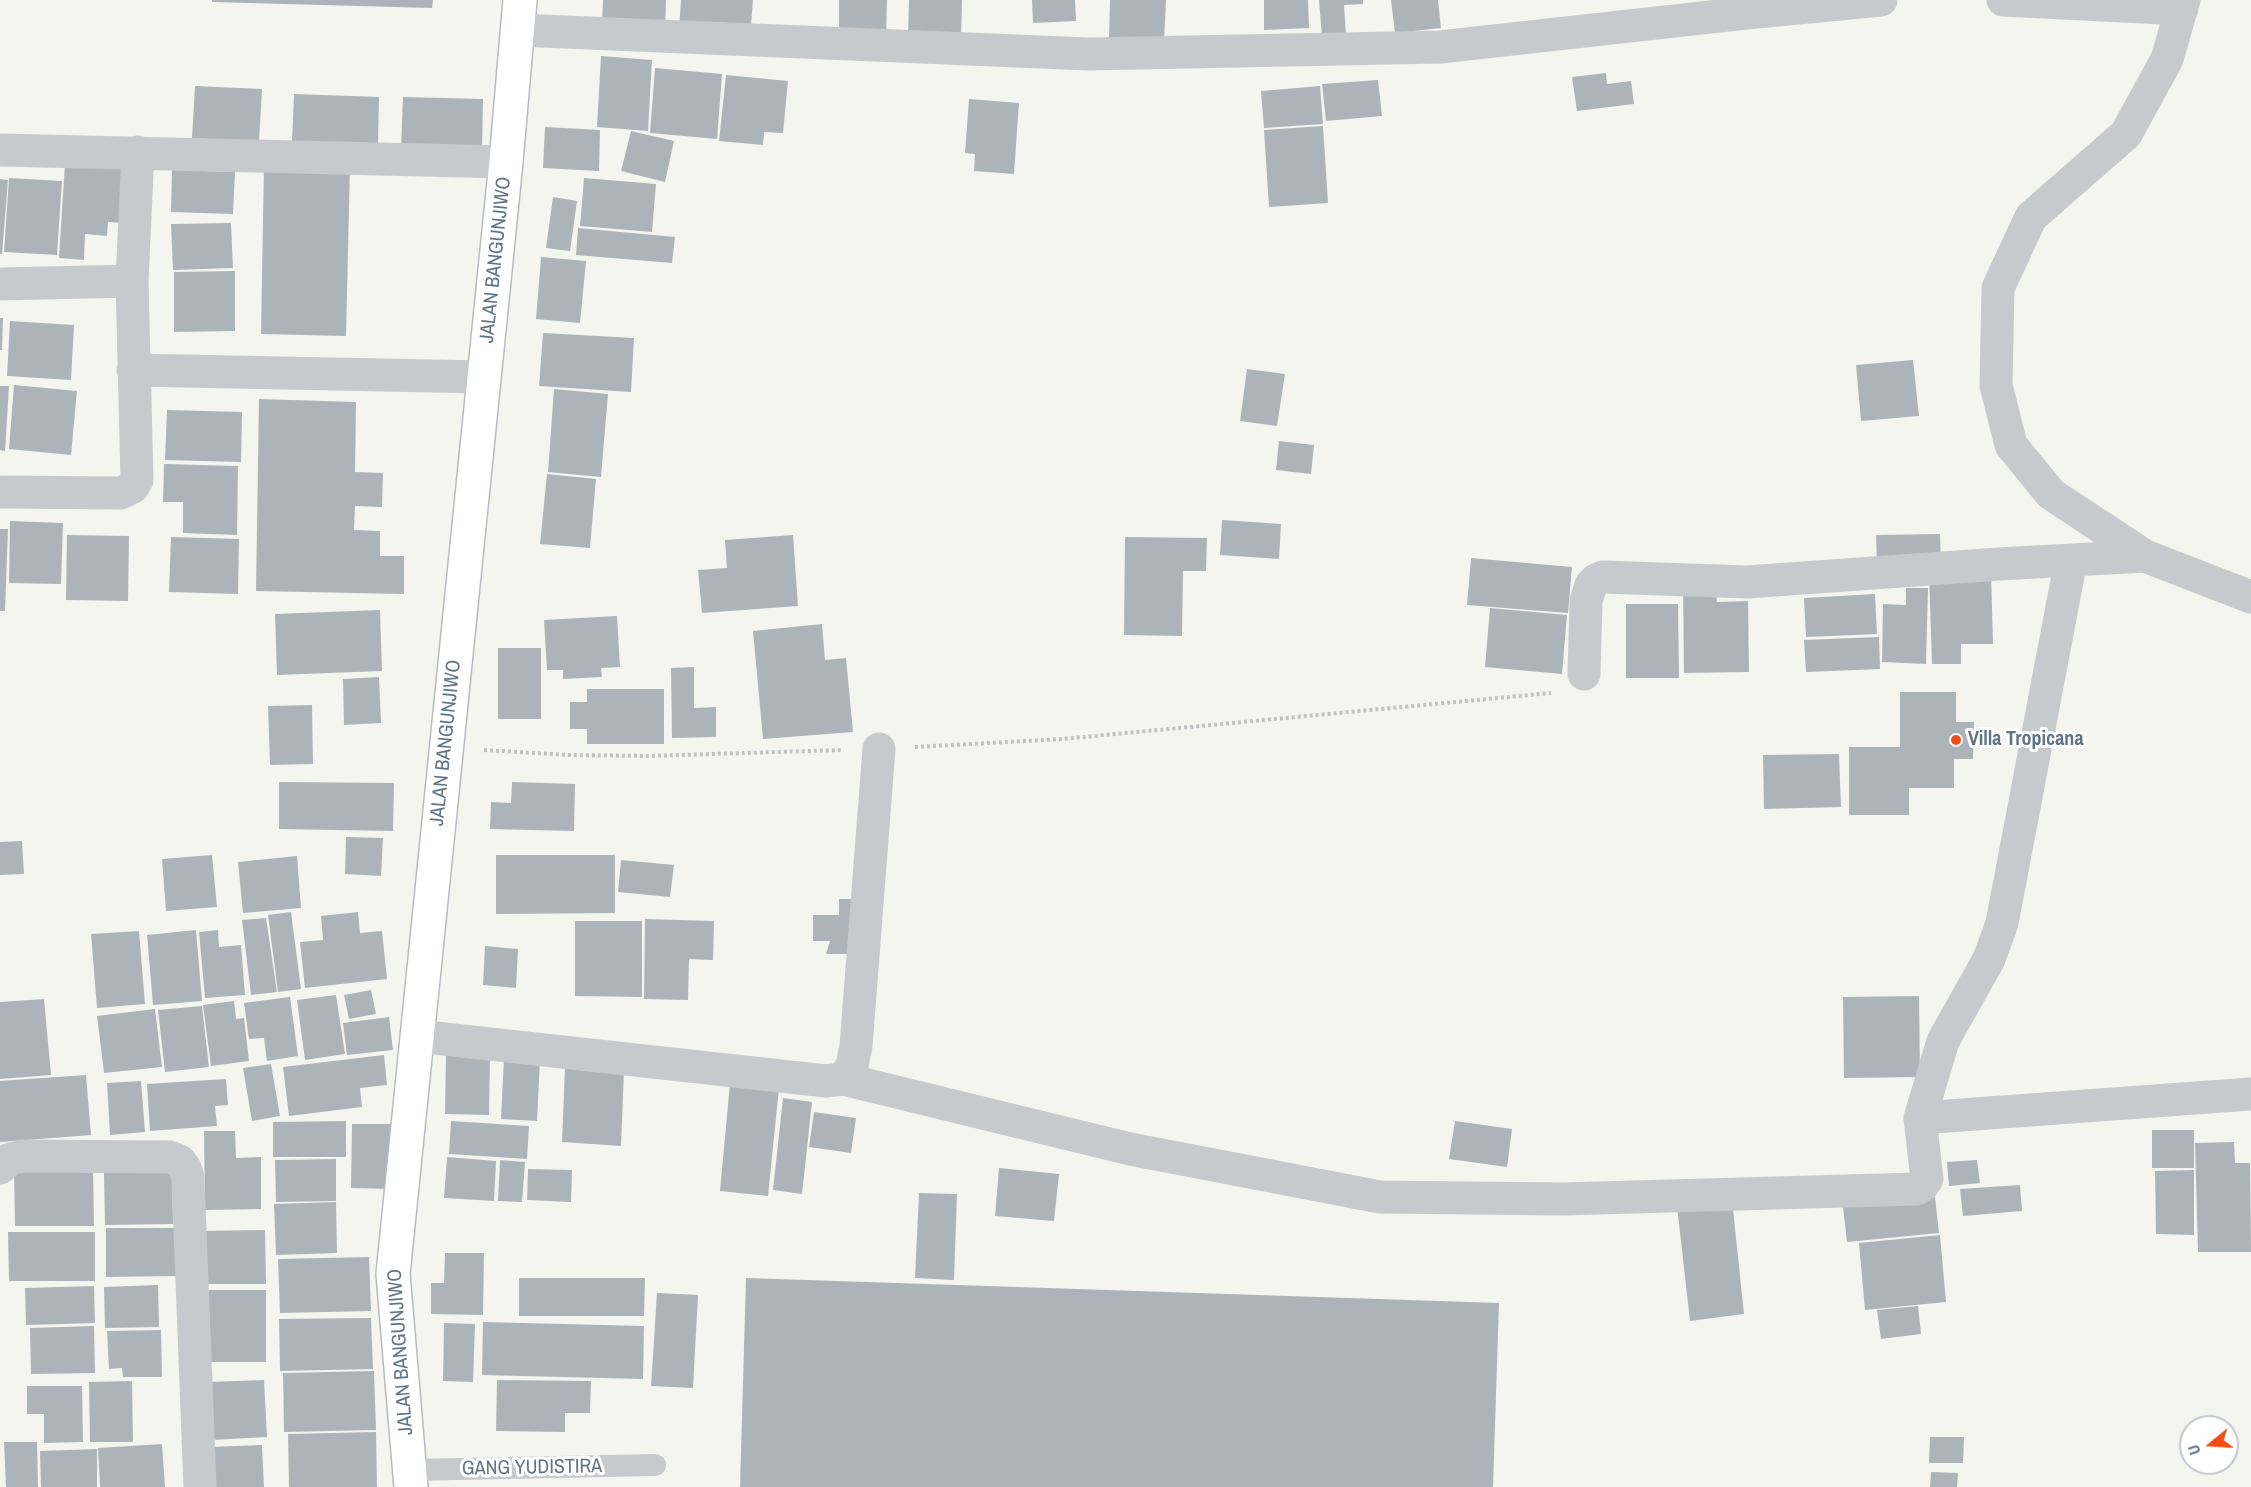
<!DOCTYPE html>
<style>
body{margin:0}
#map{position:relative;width:2251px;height:1487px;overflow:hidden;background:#f5f5f0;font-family:"Archivo Narrow",sans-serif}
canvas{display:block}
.north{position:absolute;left:2179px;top:1415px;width:60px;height:60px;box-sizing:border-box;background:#fff;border:2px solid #c0c7ce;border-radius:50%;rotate:252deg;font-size:16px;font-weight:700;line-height:24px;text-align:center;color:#617484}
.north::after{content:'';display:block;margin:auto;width:21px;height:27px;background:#f14d14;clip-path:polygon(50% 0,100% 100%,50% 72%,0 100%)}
</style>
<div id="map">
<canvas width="2251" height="1487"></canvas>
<div class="north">U</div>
</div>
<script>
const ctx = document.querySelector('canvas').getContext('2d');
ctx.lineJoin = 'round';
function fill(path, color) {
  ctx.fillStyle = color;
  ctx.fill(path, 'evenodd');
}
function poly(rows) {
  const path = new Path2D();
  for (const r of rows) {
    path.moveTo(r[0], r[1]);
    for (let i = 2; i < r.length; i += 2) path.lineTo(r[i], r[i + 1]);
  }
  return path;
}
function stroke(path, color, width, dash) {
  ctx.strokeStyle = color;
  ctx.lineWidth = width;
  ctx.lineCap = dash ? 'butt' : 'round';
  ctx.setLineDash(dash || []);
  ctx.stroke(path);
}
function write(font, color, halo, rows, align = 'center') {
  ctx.font = font + ' "Archivo Narrow",sans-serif';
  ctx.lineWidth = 6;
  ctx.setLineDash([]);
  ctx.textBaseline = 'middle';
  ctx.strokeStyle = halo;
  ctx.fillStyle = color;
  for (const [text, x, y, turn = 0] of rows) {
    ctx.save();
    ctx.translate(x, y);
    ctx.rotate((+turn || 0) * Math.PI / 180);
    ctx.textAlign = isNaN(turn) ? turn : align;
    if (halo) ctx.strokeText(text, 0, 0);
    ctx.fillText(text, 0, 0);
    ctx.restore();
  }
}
const building = poly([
 [212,0,433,0,432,8,212,2],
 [603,0,666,0,665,31,602,29],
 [681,0,753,0,750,36,679,30],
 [839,0,887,0,886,39,839,37],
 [909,0,962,0,961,38,908,36],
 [1032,0,1075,0,1076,21,1033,23],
 [1110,0,1166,0,1164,42,1109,39],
 [1264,0,1308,0,1309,28,1264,30],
 [1319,0,1363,0,1363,4,1344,5,1346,35,1322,37],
 [1391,0,1438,0,1441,28,1395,33],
 [601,56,652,60,648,131,597,127],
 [655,68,722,74,717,139,650,133],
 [1606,73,1607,84,1631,81,1634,104,1577,111,1572,77],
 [726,75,788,81,783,133,764,132,763,145,719,141],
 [1378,80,1382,116,1326,121,1322,84],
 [195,86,262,89,259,142,192,138],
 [1320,86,1323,124,1264,128,1261,91],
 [294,94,379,97,378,144,292,142],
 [403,97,483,99,482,150,401,148],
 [969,99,1019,103,1014,174,974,171,975,154,965,153],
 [1323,126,1328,203,1269,207,1264,130],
 [545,127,600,130,599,171,543,168],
 [631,131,674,141,665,182,621,171],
 [264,163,350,165,346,336,261,334],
 [65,164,129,168,125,223,108,222,107,236,85,234,84,260,59,258],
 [172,170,235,172,233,214,171,212],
 [9,178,62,181,57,255,4,252],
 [584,178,656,184,652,232,580,226],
 [0,179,8,180,2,254,0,254],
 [553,197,577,201,570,251,546,248],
 [231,223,233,268,173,270,171,224],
 [578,228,675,237,672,263,576,255],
 [541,257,586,261,580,323,536,319],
 [235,271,235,331,174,332,174,272],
 [0,318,3,318,2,350,0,350],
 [10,321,74,325,71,380,7,376],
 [543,333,634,338,631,392,539,386],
 [1913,360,1919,416,1861,421,1856,365],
 [1247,369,1285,374,1277,426,1240,421],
 [14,385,77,391,71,455,9,449],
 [0,386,9,386,5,451,0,450],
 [554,389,608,394,601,477,548,472],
 [259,399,356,402,355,472,383,473,382,507,355,506,354,530,380,531,380,556,404,556,404,594,256,591],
 [167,410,242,412,241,462,165,460],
 [1279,441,1314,445,1311,474,1276,470],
 [164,464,238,466,237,535,183,533,183,502,163,502],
 [547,474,596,479,590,548,540,544],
 [1222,520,1281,524,1279,559,1220,555],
 [10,521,63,523,61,584,9,583],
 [0,529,8,529,5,611,0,611],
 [1940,534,1941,564,1877,565,1876,535],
 [67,535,129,536,128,601,66,600],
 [793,535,798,606,702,613,698,570,727,568,725,540],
 [171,537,239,539,238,594,169,592],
 [1125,537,1207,538,1206,571,1183,571,1182,636,1124,635],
 [1471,558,1572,567,1568,613,1467,605],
 [1991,573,1993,644,1961,644,1961,664,1932,664,1929,574],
 [1683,584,1716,584,1717,602,1748,601,1749,672,1684,673],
 [1906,588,1928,588,1926,664,1882,662,1883,604,1906,605],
 [1875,594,1877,634,1806,637,1804,598],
 [1626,604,1678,604,1679,678,1626,678],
 [1490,608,1567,615,1562,674,1485,667],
 [380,610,382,671,277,675,275,614],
 [617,616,620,667,601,668,602,677,563,679,563,670,547,670,544,620],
 [822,624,825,660,846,658,853,732,763,739,753,631],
 [1879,637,1880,669,1806,672,1804,640],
 [498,648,541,648,541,719,498,719],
 [694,667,694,708,716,707,716,737,672,738,671,668],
 [379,677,381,723,344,725,343,679],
 [587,689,664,689,664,744,587,744,587,729,570,729,570,702,587,702],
 [1900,692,1956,692,1956,722,1974,722,1973,759,1954,759,1954,788,1909,788,1909,815,1849,815,1849,747,1900,747],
 [312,705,313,764,270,765,268,706],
 [1839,754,1841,807,1764,809,1763,755],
 [279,782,394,783,393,831,279,829],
 [512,782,575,784,574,831,490,829,491,802,511,803],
 [346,837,383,838,381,876,345,874],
 [22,841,24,874,0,875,0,842],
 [212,855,217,907,166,911,162,859],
 [496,855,615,855,615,913,496,914],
 [297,856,301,908,243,913,238,862],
 [621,860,674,865,670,897,618,892],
 [839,899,860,899,860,954,826,954,830,941,813,941,813,915,839,915],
 [291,912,301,989,278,992,268,915],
 [358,912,360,933,382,931,387,979,305,988,300,942,323,940,321,916],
 [266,918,277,992,251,995,242,920],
 [645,919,714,921,713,960,689,959,688,1000,644,999],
 [575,921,642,921,642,997,575,996],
 [196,930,202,1001,153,1005,147,935],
 [218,930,219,947,241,945,245,995,205,998,199,932],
 [139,931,145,1004,97,1008,91,934],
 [485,946,518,949,516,988,483,985],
 [371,990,376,1014,349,1019,344,995],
 [336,995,345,1054,305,1060,297,1000],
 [1919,996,1920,1077,1844,1078,1843,997],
 [290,997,298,1056,267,1061,264,1038,249,1039,244,1003],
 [44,999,51,1075,0,1079,0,1002],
 [234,1001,236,1019,244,1018,249,1061,211,1066,203,1005],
 [202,1006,209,1067,165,1072,158,1010],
 [155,1009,162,1067,104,1073,97,1016],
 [389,1017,393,1050,347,1055,343,1023],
 [446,1054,490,1054,489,1115,445,1114],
 [384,1055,387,1085,360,1088,362,1107,289,1116,283,1067],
 [504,1058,540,1060,537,1121,501,1119],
 [271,1064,280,1116,252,1121,243,1068],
 [565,1067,624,1070,621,1146,562,1142],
 [86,1075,91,1135,0,1142,0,1081],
 [226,1079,228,1105,215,1106,217,1126,150,1131,147,1084],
 [141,1081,145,1132,110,1135,107,1083],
 [730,1083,779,1088,768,1196,720,1191],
 [783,1098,812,1102,802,1194,773,1190],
 [814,1112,856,1118,851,1153,809,1147],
 [346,1121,346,1157,273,1157,273,1122],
 [451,1121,529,1126,527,1159,449,1154],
 [1455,1121,1512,1129,1507,1167,1449,1159],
 [352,1124,392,1124,392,1189,351,1188],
 [2152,1130,2194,1130,2194,1168,2152,1168],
 [204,1131,235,1131,236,1158,261,1157,261,1209,205,1210],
 [2234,1142,2235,1163,2250,1163,2251,1252,2198,1252,2195,1143],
 [447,1157,496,1161,494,1201,444,1198],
 [336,1159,336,1201,276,1202,275,1160],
 [500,1160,525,1162,522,1202,498,1201],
 [1977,1160,1980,1183,1949,1186,1947,1162],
 [14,1168,93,1168,94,1226,15,1226],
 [999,1168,1059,1174,1054,1221,995,1216],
 [528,1169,572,1170,571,1202,527,1200],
 [2194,1170,2194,1235,2156,1234,2155,1171],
 [172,1172,173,1224,105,1225,104,1173],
 [2020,1185,2022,1211,1963,1216,1960,1189],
 [919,1193,957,1194,954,1280,915,1278],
 [1935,1197,1939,1233,1847,1242,1843,1207],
 [1732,1200,1744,1314,1690,1321,1677,1206],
 [336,1202,337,1253,276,1255,274,1204],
 [106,1228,177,1228,177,1276,106,1277],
 [265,1230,266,1284,200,1284,200,1231],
 [8,1232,95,1232,95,1281,9,1281],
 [1940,1235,1946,1302,1865,1310,1859,1243],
 [445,1253,484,1253,483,1315,431,1314,431,1283,444,1283],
 [369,1257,371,1311,280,1313,278,1259],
 [519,1278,645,1278,644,1316,519,1316],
 [746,1278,1499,1303,1493,1487,740,1487],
 [158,1285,159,1327,105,1328,104,1287],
 [94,1286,95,1323,26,1325,25,1288],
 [203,1290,266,1290,266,1362,203,1362],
 [657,1293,698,1295,693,1388,651,1386],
 [1918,1306,1921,1334,1881,1339,1877,1310],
 [371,1318,373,1369,280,1371,279,1319],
 [483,1322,644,1326,643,1379,482,1375],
 [444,1323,475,1324,473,1382,443,1381],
 [94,1326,95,1373,31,1374,30,1328],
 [161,1330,162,1377,123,1377,122,1368,109,1369,107,1331],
 [374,1371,376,1430,284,1432,283,1373],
 [264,1380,267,1437,211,1440,208,1382],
 [497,1380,591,1381,590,1413,565,1413,565,1432,496,1431],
 [132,1381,133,1442,90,1442,89,1382],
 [27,1386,82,1386,83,1442,44,1443,44,1414,27,1414],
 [376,1432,377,1487,289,1487,288,1434],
 [1930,1437,1964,1437,1963,1463,1929,1463],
 [4,1442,37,1442,38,1487,6,1487],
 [162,1444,165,1487,100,1487,98,1448],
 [262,1445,264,1487,213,1487,211,1447],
 [97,1449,97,1487,41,1487,40,1451],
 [1931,1472,1958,1473,1957,1487,1930,1487]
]);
const path = poly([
 [915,747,1062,739,1551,693],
 [484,750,568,755,648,756,842,750]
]);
const service = poly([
 [410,1470,655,1465]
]);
const minor = poly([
 [2003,0,2182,9],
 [2184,0,2167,59,2126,134,2031,217,1998,288,1996,385,2011,445,2051,494,2145,556,2251,597],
 [517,30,1088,54,1440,47,1746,13,1881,0],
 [0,150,506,162],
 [132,281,138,152],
 [0,284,132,281,137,480,133,487,121,493,0,492],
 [133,370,483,377],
 [1584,674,1586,601,1591,585,1596,580,1603,577,1747,582,1999,564,2145,556],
 [417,1036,826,1081,843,1079,852,1066,856,1046,879,749],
 [843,1079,1130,1149,1380,1197,1563,1199,1917,1189,1923,1185,1927,1179,1920,1118,1943,1041,1989,959,2002,923,2071,560],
 [1920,1118,2251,1094],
 [0,1168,10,1159,23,1156,170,1157,180,1161,185,1168,188,1178,200,1487]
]);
const secondary = poly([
 [411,1487,393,1274,506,162,520,0]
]);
const markers = [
 [1956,740,6,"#f14d14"]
];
const streetNames = [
 ["JALAN BANGUNJIWO",496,260,-84],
 ["JALAN BANGUNJIWO",446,743,-84],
 ["JALAN BANGUNJIWO",401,1352,-94],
 ["GANG YUDISTIRA",532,1468,-1]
];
const poiNames = [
 ["Villa Tropicana",1968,740]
];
fill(building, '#acb4b9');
stroke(secondary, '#b6bbc0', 36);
stroke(path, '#c0c1c3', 4, [3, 3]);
stroke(service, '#c7cacd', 22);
stroke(minor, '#c7cacd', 33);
stroke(secondary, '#fff', 33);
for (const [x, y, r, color] of markers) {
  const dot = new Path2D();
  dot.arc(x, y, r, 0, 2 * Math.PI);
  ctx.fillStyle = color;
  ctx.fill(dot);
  stroke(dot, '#fff', 2);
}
write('20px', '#617484', '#fff', streetNames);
write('bold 20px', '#617484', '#fff', poiNames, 'left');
</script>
